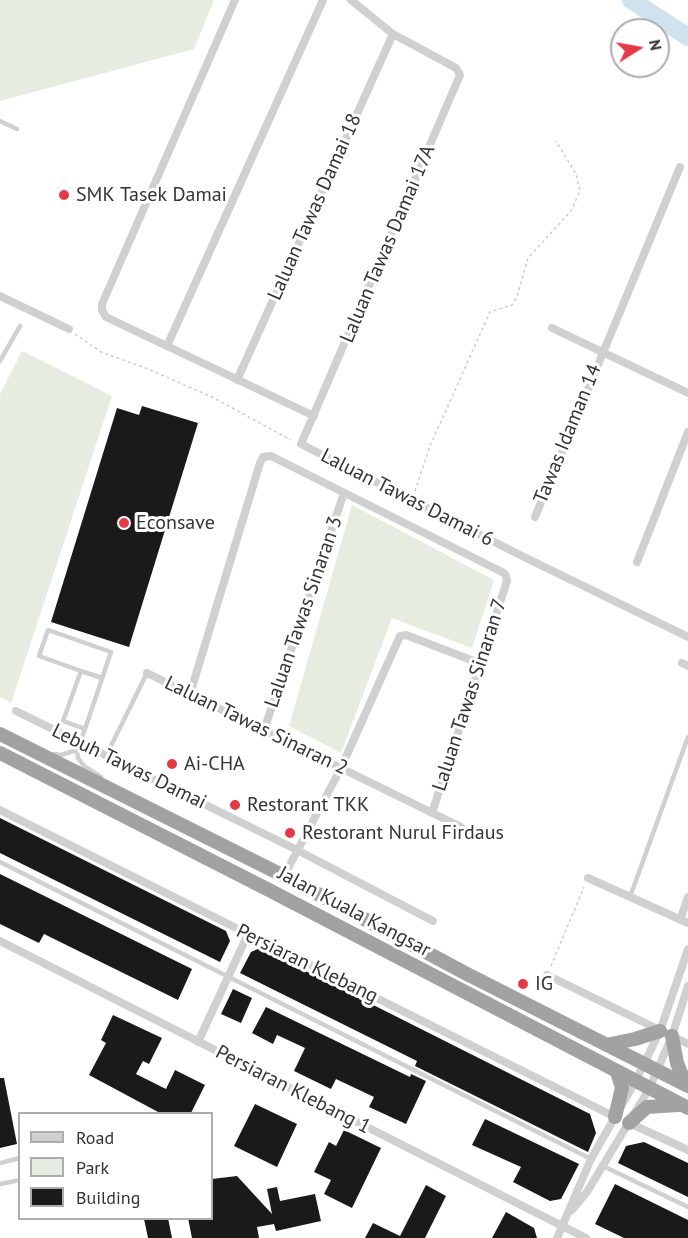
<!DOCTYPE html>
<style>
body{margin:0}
#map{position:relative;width:688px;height:1238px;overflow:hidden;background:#fff;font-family:"PT Sans",sans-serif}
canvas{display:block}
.legend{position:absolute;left:18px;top:1112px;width:195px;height:108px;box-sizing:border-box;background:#fff;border:2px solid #adadad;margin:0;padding:8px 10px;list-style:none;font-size:18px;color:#333}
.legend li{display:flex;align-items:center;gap:12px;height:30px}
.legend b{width:30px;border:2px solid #adadad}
.north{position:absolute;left:610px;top:18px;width:60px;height:60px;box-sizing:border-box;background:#fff;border:2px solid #adadad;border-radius:50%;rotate:79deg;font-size:16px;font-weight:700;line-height:24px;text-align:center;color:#333}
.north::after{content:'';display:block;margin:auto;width:21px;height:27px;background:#e63946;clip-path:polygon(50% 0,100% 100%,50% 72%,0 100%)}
</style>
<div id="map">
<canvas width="688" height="1238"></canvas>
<ul class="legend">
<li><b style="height:8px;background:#d0d0d0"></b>Road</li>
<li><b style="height:16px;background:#e6ecdf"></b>Park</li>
<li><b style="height:16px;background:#1a1a1a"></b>Building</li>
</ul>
<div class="north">N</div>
</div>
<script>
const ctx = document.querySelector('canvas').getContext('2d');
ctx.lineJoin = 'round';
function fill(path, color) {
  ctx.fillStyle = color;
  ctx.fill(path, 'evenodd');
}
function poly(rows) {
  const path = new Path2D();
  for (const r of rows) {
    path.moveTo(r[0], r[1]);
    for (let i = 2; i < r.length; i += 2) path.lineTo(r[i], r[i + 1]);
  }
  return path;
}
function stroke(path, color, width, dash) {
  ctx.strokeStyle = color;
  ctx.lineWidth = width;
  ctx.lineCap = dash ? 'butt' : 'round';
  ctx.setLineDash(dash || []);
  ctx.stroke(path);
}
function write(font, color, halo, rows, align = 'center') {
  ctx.font = font + ' "PT Sans",sans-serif';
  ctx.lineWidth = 6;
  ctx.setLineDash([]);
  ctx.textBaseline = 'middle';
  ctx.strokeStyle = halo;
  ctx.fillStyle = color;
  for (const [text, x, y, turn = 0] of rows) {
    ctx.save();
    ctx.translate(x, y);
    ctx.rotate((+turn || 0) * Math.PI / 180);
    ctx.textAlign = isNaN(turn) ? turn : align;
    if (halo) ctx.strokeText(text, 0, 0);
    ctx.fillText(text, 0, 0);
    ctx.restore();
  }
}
const green = poly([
 [0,0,214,0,194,49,0,101],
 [22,351,112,396,11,703,0,697,0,394],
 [352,505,494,580,472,648,392,618,341,753,289,726]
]);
const river = poly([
 [631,0,688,37]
]);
const building = poly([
 [142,406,198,423,129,647,51,622,117,408,139,415],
 [0,818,226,931,230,941,220,962,0,853],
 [0,874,192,969,178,1000,44,934,39,943,0,924],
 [260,948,590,1114,596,1133,588,1152,415,1066,417,1061,240,973,251,952],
 [233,989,252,998,241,1023,221,1014],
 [266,1007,410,1077,411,1074,426,1081,406,1124,369,1107,374,1097,336,1079,331,1089,294,1071,305,1048,277,1035,273,1044,252,1033],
 [113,1015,162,1038,149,1064,143,1061,136,1074,166,1089,175,1070,205,1085,191,1113,160,1113,89,1075,106,1043,101,1040],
 [0,1078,4,1078,17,1144,0,1148],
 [255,1104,297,1124,277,1167,234,1146],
 [485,1119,579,1164,561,1199,550,1201,513,1182,521,1167,472,1145],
 [344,1130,381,1148,352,1208,324,1194,331,1180,314,1172,329,1142,336,1146],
 [644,1142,688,1163,688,1197,618,1163,626,1146],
 [237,1176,272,1214,267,1189,277,1187,280,1201,315,1194,321,1221,276,1231,274,1224,257,1227,259,1238,192,1238,188,1218,212,1218,212,1179],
 [615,1184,688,1220,688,1238,624,1238,595,1224],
 [426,1185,446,1196,425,1238,365,1238,373,1223,400,1236],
 [506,1212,534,1228,537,1238,492,1238],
 [149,1218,168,1218,172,1238,148,1238,144,1219]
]);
const path = poly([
 [75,334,101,352,148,369,212,397,291,440],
 [415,491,430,446,490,312,512,305,517,297,528,258,571,211,580,191,576,174,556,141],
 [551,966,584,887]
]);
const service = poly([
 [0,121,17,129],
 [0,361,20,326],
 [81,671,102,678],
 [85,729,111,652,48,630,39,656,81,671,63,721,85,729,77,750,78,758,84,766,101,777],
 [54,754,61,755,77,750],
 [106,756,147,673],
 [0,862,591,1159],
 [630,897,688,737],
 [0,1163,20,1158],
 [603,1166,688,1207],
 [0,1184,20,1180]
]);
const minor = poly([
 [235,0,102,304,102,310,106,317,314,416],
 [351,0,393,34,456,68,460,75,301,444,520,555,688,637],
 [0,296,69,329],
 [552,328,688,393],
 [167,346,323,0],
 [237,380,393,34],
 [535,517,680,167],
 [637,562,688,432],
 [682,663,688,666],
 [147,673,461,827],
 [190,694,260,463,263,457,271,456,504,573,506,576,507,581,432,813],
 [16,711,297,850,433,921],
 [264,730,344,493],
 [0,810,615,1117],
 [284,876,341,768,400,636,406,635,479,663],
 [588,878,688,923],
 [680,920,688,897],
 [0,941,586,1238],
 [547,975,688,1044],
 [198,1042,248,934],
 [629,1123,688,1150],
 [572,1210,587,1192,649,1089,672,1036,688,986],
 [557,1238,591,1159,635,1082,660,1031,688,949]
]);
const trunk = poly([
 [0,734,284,876,465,973,688,1086],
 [0,753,267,889,688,1108],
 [672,1036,677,1063,686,1085],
 [606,1045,635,1039,660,1031],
 [615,1117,622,1088,617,1072],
 [629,1123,647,1107,678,1105]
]);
const markers = [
 [64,195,6,"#e63946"],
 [124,523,6,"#e63946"],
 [172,764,6,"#e63946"],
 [235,805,6,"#e63946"],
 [290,833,6,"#e63946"],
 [523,984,6,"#e63946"]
];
const poiNames = [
 ["SMK Tasek Damai",76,195],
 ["Econsave",136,523],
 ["Ai-CHA",184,764],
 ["Restorant TKK",247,805],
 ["Restorant Nurul Firdaus",302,833],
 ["IG",535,984]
];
const streetNames = [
 ["Laluan Tawas Damai 18",315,207,-66],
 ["Laluan Tawas Damai 17A",388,244,-67],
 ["Tawas Idaman 14",568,434,-68],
 ["Laluan Tawas Damai 6",407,498,27],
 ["Laluan Tawas Sinaran 3",304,612,-71],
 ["Laluan Tawas Sinaran 7",470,695,-72],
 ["Laluan Tawas Sinaran 2",256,726,26],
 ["Lebuh Tawas Damai",129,767,26],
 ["Jalan Kuala Kangsar",354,912,28],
 ["Persiaran Klebang",307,964,26],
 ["Persiaran Klebang 1",293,1090,27]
];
fill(green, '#e6ecdf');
stroke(river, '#cfe2ee', 18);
fill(building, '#1a1a1a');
stroke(path, '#cdcdcd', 1.5, [3, 3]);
stroke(service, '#d0d0d0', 4.5);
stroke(minor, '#d0d0d0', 8);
stroke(trunk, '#a2a2a2', 14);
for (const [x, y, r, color] of markers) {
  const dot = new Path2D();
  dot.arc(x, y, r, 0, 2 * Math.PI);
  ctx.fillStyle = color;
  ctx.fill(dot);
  stroke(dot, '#fff', 2);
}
write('20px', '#333', '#fff', poiNames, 'left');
write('20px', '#333', '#fff', streetNames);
</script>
